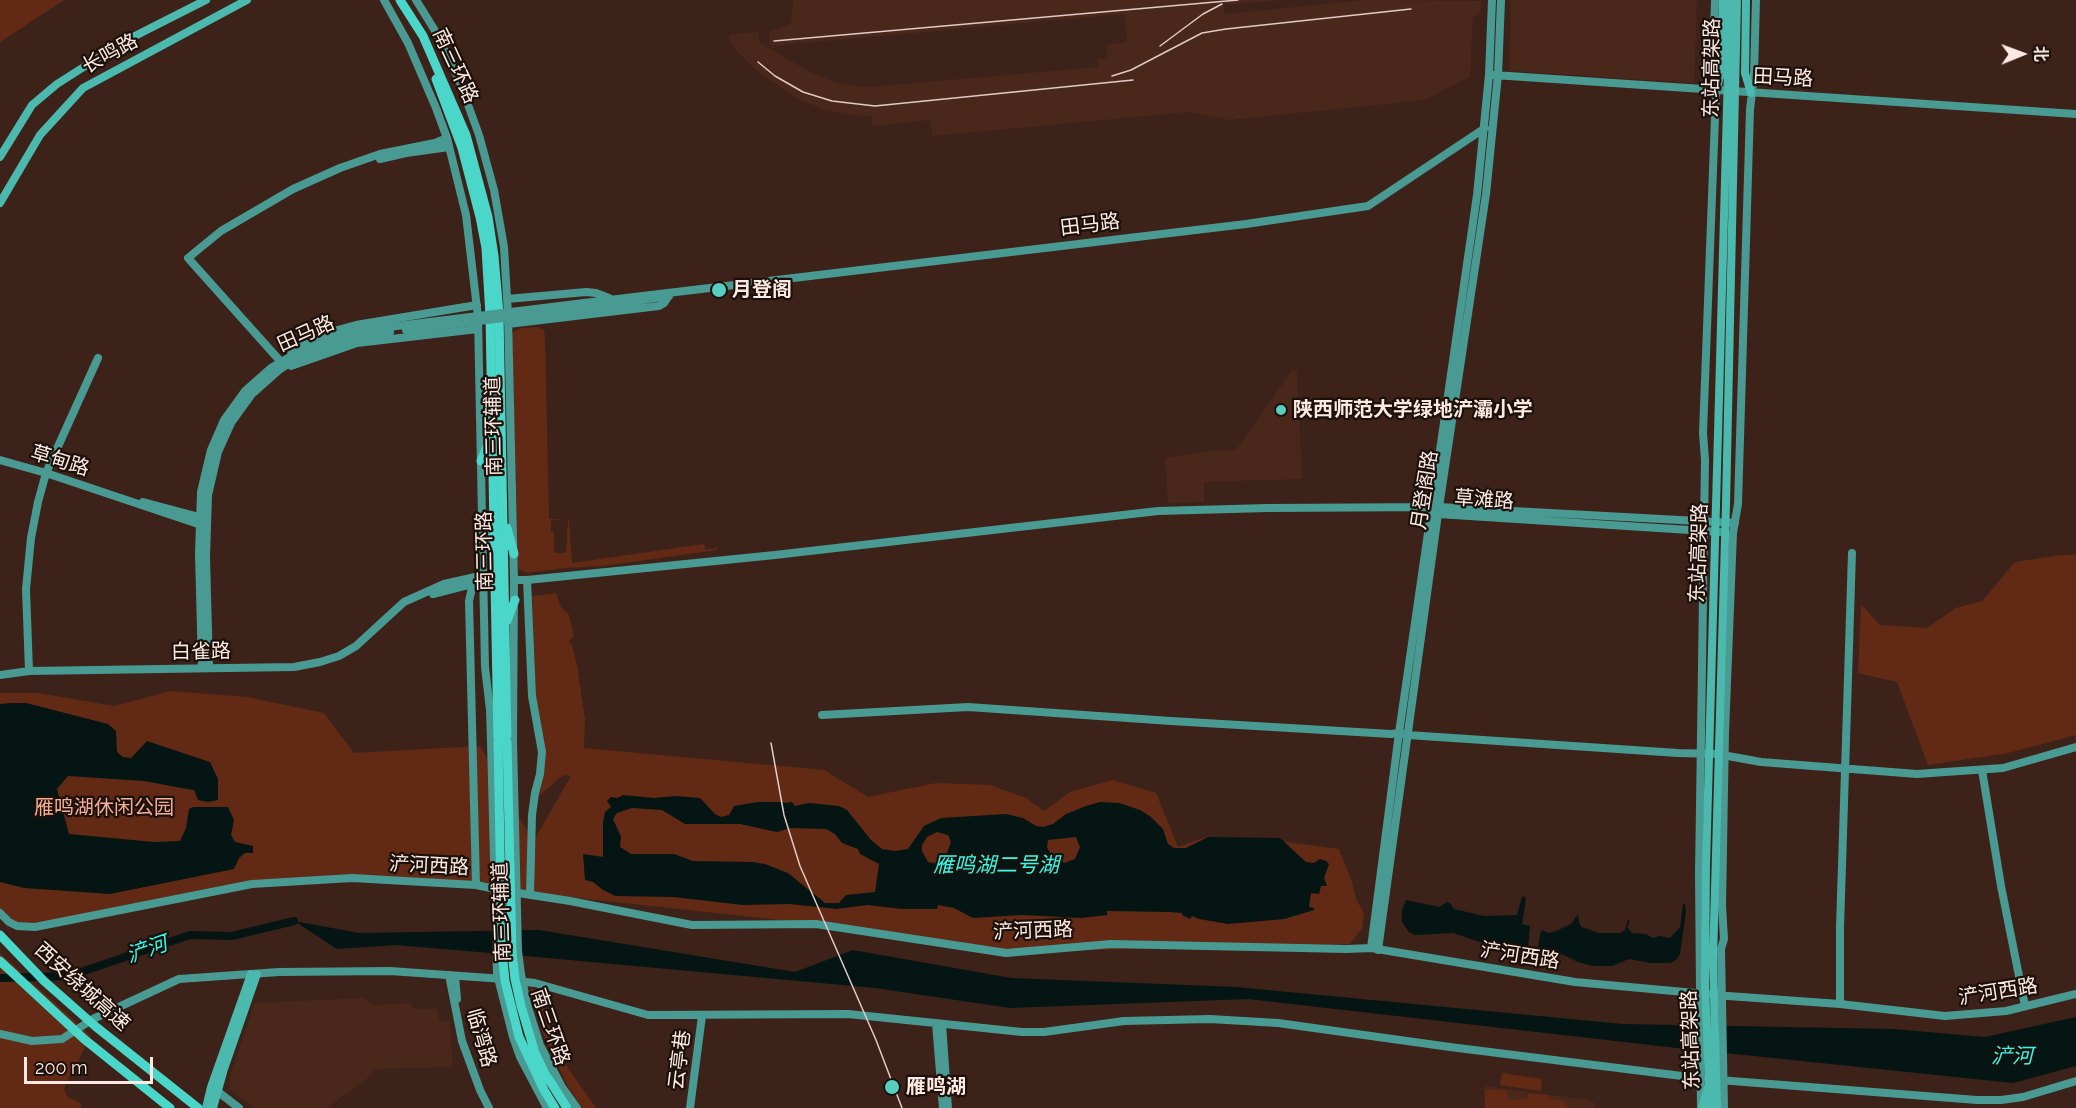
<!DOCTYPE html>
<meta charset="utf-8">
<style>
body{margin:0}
#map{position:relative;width:2076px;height:1108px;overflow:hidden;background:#3d2219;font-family:Raleway,"Noto Sans SC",sans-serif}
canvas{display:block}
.north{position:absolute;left:1992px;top:24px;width:60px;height:60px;-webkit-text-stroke:4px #1c100b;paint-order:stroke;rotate:89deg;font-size:16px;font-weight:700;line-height:24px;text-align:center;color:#fce9e3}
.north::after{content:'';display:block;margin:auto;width:21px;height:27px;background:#fce9e3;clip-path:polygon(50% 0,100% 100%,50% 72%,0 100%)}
.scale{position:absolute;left:24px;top:1057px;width:129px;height:27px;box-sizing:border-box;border:3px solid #fce9e3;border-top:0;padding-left:8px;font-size:18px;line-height:21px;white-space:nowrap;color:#fce9e3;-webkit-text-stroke:4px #1c100b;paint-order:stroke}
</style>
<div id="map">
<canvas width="2076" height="1108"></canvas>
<div class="north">北</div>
<div class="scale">200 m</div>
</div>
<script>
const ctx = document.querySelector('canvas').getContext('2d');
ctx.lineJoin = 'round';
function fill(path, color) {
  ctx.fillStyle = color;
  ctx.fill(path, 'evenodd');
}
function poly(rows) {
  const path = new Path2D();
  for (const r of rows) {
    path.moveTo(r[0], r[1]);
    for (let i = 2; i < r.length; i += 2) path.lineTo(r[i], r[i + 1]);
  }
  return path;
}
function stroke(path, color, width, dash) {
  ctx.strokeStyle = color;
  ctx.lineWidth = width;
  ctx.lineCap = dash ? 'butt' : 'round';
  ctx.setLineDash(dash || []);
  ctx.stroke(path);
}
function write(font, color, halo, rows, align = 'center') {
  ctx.font = font + ' Raleway,"Noto Sans SC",sans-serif';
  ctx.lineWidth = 4.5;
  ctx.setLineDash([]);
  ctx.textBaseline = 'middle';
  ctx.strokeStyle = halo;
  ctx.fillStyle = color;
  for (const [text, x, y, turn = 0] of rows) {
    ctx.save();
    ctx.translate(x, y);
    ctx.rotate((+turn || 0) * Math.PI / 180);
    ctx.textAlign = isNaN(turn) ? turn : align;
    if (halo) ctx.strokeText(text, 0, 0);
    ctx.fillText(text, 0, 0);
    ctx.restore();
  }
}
const built = poly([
 [793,0,1284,0,1224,5,1225,14,1365,0,1482,1,1480,14,1473,17,1470,76,1425,100,1229,120,1189,112,932,136,930,120,873,126,871,116,849,115,826,110,796,98,757,71,735,49,728,37,733,34,758,32,759,42,812,73,840,84,869,87,1098,67,1098,59,1108,58,1106,45,1127,42,1124,14,771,46,769,32,791,24],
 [1511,0,1697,0,1694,83,1509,71],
 [1292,370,1297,371,1302,479,1204,482,1204,502,1168,503,1165,458,1209,451,1236,450],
 [364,998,373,1005,411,1003,413,1009,437,1009,439,1019,442,1021,450,1021,453,1067,373,1069,372,1075,327,1108,255,1108,230,1090,229,1078,255,1003],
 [1484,1086,1589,1100,1589,1102,1595,1103,1595,1108,1485,1108]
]);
const green = poly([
 [0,0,64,0,0,42],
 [540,327,540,330,544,329,545,338,549,519,569,520,572,563,704,544,705,550,717,548,717,550,603,566,565,568,527,573,518,569,512,333,520,328],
 [551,520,568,520,566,553,554,553,554,532,551,531],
 [2061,555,2076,555,2076,735,2008,753,1928,765,1897,682,1858,673,1861,604,1880,625,1927,628,1956,608,1982,601,2015,562],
 [556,593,561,607,569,615,574,635,569,642,572,645,577,665,585,719,584,748,824,770,868,797,936,783,990,785,1026,798,1044,811,1070,792,1113,780,1156,793,1178,847,1206,837,1278,841,1339,849,1352,882,1356,899,1364,913,1362,928,1350,944,1010,952,816,924,431,882,352,878,252,884,26,927,0,913,0,693,38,693,114,706,171,691,247,697,324,713,354,753,480,746,533,842,571,776,565,775,558,779,537,798,544,750,536,697,532,596],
 [0,953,91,1036,66,1083,64,1090,68,1097,81,1103,81,1108,0,1108],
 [530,988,539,991,550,1029,566,1065,596,1108,582,1108,567,1085,542,1031],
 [1502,1073,1542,1079,1541,1091,1500,1085],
 [1485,1090,1507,1090,1508,1100,1528,1099,1528,1094,1549,1095,1549,1099,1562,1100,1569,1108,1485,1108]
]);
const water = poly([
 [11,703,26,703,108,724,116,731,117,752,123,757,131,758,147,741,210,762,218,779,218,800,208,802,198,800,194,790,187,789,144,781,68,776,57,789,69,834,154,842,180,841,186,828,189,809,193,807,228,807,234,820,231,835,235,842,253,846,253,853,245,853,239,858,234,869,110,894,24,888,0,882,0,704],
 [623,795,654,798,676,796,700,798,715,814,721,817,729,815,734,806,758,802,782,802,786,803,792,802,795,806,809,803,839,806,847,810,871,840,882,849,895,851,908,849,924,826,941,818,1006,814,1023,818,1036,826,1043,827,1053,824,1066,814,1086,806,1100,802,1119,803,1140,810,1151,817,1163,829,1168,844,1174,848,1186,848,1208,837,1280,838,1306,862,1314,863,1320,859,1326,861,1329,864,1324,878,1327,886,1321,886,1319,894,1311,893,1309,907,1314,908,1314,910,1284,919,1228,924,1199,919,1192,916,1190,919,1182,915,1182,913,1170,912,1107,911,1107,915,1081,918,1022,915,973,918,954,908,938,905,937,909,902,909,867,905,837,909,789,904,743,905,673,897,615,896,603,890,593,882,585,880,583,854,603,857,603,822,605,812,611,807,607,801,611,797,617,798],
 [632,808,662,810,685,824,740,824,777,832,790,828,826,829,835,834,842,843,858,849,860,854,879,864,875,892,846,895,839,903,825,903,788,873,765,864,753,862,693,861,674,854,631,854,620,847,621,837,613,819,617,813],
 [937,832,948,835,951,842,944,861,938,864,928,862,922,851,922,845,927,837],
 [1076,837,1080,847,1075,859,1064,863,1052,857,1047,847,1048,840],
 [1524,896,1526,899,1522,924,1530,926,1528,948,1518,945,1495,947,1453,933,1415,935,1409,932,1402,922,1402,910,1406,900,1439,907,1447,902,1450,903,1454,909,1484,916,1517,915,1522,897],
 [1683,904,1685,904,1686,912,1680,954,1676,960,1670,963,1650,963,1629,959,1612,966,1593,966,1578,962,1553,950,1538,947,1541,930,1549,933,1556,931,1571,924,1578,914,1579,923,1582,927,1599,933,1620,933,1625,930,1628,920,1630,921,1627,927,1632,933,1646,934,1653,938,1659,936,1670,938,1680,927],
 [294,921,359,933,539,930,795,972,853,950,1011,978,1236,987,1623,1024,1893,1029,1985,1037,2076,1017,2076,1066,2013,1083,1677,1048,1248,999,1010,1008,875,988,526,956,396,945,337,949]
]);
const river = poly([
 [0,978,69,976,190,935,232,936,294,921]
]);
const secondary = poly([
 [384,0,408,43,436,108,447,138,466,215,478,317,485,667,490,710,491,742],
 [416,0,434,29,459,80,479,135,494,190,504,247,508,315,514,580,513,741],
 [1494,75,2076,114],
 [380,159,406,153,449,147],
 [507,299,586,292,596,293,609,298],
 [584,303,1246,224,1368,206,1485,128],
 [584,308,669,296],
 [508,324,659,306,664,303,668,297],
 [291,351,302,344,330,332,356,325,477,305],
 [281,362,188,258,221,231,293,189,340,168,380,154,435,143,447,138],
 [291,366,357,343,478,329],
 [0,460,46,473,204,526],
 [143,502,203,518],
 [1434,511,1438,514,1721,532],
 [514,580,527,580,775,555,1158,511,1268,508,1439,507,1735,523],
 [527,580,532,696,542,752,540,774,535,793,532,815,530,895],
 [433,594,476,583],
 [202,668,199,554,201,492,211,450,224,420,245,391,271,368,295,354,346,333,389,327],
 [209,668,206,557,208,495,218,452,231,423,252,394,279,370,297,358,352,337,390,332],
 [29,671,26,589,31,538,38,502,46,473,98,358],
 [0,675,29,671,294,667,320,662,339,656,356,646,404,602,444,584,484,575],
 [822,715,968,707,1171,721,1391,734,1399,733,1408,735,1678,753,1717,754,1761,762,1917,774,2003,768,2076,747],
 [1982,770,2001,886,2025,1006],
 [476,885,469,601,472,588,484,581],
 [512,892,570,901,692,925,816,924,1006,953,1111,944,1347,949,1371,948,1575,982,1728,996,1840,1004,1945,1016,2006,1011,2076,994],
 [0,913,9,922,17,926,35,927,252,884,352,878,476,885,500,890],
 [1371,948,1399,733,1477,195,1489,75,1492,0],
 [1378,950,1438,514,1486,194,1498,75,1501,0],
 [449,975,462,1041,480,1090,489,1108],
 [455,976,457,999],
 [516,981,535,983,648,1015,848,1014,1022,1032,1044,1032,1124,1021,1210,1019,1278,1023,1450,1047,1706,1079,1977,1100,2001,1100,2023,1097,2076,1081],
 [1840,1004,1840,927,1852,553],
 [936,1024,943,1108],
 [942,1024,948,1108],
 [0,1034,32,1041,62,1039,93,1019,179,979,279,972,390,971,504,979],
 [217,1091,239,1108],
 [690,1108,702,1016],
 [1701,1108,1699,874,1705,460,1703,433,1716,91,1713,73,1715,0],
 [1724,1108,1721,949,1724,939,1722,906,1725,732,1733,533,1738,504,1750,110,1754,74,1756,0]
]);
const primary = poly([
 [1746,0,1745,73,1751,93],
 [1716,91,1721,73,1723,0],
 [0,157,32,105,57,84,123,42,206,0],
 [0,203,40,135,83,88,247,0],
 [206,1108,211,1087,251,974],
 [213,1108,224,1069,257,974],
 [1702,1108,1708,1087]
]);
const highway = poly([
 [400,0,423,36,466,135,488,217,494,256,499,314,507,742],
 [436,79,462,148,480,217,486,248,490,316,498,742],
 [481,461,491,437],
 [482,519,493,547],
 [507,528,514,554],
 [507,621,515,600]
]);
const rail = poly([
 [774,41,1238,0],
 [1160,46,1203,14,1222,4],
 [758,62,775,76,803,92,832,101,875,106,1133,80],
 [1112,76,1131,70,1202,33,1226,29,1411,9],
 [771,743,784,815,800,866,876,1040,902,1108]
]);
const secondaryBridge = poly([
 [389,327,584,303],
 [406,330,584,308],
 [513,741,518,951,521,974,527,1004,540,1045,562,1087,577,1108],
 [491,742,497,974,513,1037,520,1057,547,1108]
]);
const primaryBridge = poly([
 [1710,1108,1705,984,1706,866,1730,0],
 [1717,1108,1713,959,1726,504,1737,0]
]);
const highwayBridge = poly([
 [498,742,502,951,505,981,519,1037,544,1090,555,1108],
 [507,742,512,953,515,979,521,1006,535,1053,546,1075,567,1108],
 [0,935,44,981,95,1026,198,1108],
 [0,961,84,1039,170,1108]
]);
const markers = [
 [719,290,8,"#57cec2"],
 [1281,410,6,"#57cec2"],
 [892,1087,8,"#57cec2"]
];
const streetNames = [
 ["长鸣路",110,54,-29],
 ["南三环路",455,66,65],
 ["东站高架路",1712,68,-89],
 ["田马路",1783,78,3],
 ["田马路",1090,225,-7],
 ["田马路",306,334,-24],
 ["南三环辅道",494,426,-91],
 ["草甸路",60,461,17],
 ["月登阁路",1425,490,-81],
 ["草滩路",1484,500,4],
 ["南三环路",485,551,-91],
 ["东站高架路",1699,553,-88],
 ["白雀路",201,652,-1],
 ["浐河西路",429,866,3],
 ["南三环辅道",502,912,-92],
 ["浐河西路",1033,931,-2],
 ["浐河西路",1520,956,9],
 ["西安绕城高速",82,987,42],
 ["浐河西路",1998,992,-9],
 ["南三环路",550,1027,71],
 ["临湾路",481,1038,74],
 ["东站高架路",1691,1040,-92],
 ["云亭巷",680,1060,-83]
];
const poiNames = [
 ["月登阁",732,290],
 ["陕西师范大学绿地浐灞小学",1293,410],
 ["雁鸣湖",906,1087]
];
const parkNames = [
 ["雁鸣湖休闲公园",104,808]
];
const waterNames = [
 ["雁鸣湖二号湖",996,866],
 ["浐河",147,950,-19],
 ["浐河",2012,1057]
];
fill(built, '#49271b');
fill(green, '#622a14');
fill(water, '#041513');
stroke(river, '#041513', 8);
stroke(secondary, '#489a92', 8);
stroke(primary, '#4bb9ae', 8);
stroke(highway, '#4ad6c8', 9);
stroke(rail, '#e0cbc5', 1.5);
stroke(secondaryBridge, '#489a92', 8);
stroke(primaryBridge, '#4bb9ae', 8);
stroke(highwayBridge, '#4ad6c8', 9);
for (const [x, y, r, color] of markers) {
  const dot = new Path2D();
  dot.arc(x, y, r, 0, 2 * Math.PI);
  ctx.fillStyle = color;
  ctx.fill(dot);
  stroke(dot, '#1c100b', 2);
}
write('20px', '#fce9e3', '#1c100b', streetNames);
write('bold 20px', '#fce9e3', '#1c100b', poiNames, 'left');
write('20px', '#f4ae95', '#1c100b', parkNames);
write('italic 21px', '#31fbeb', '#1c100b', waterNames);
</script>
